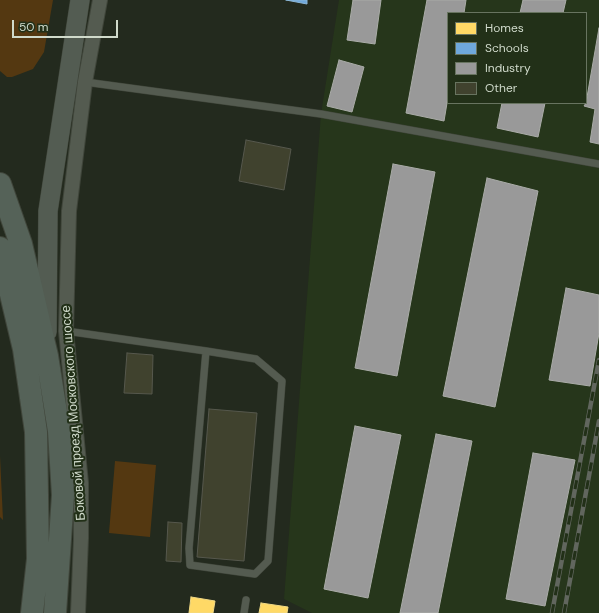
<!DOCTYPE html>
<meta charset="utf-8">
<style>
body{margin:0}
#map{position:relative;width:599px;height:613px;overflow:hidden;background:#232a1e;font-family:"DM Sans",sans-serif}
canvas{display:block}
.legend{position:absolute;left:447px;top:12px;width:140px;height:92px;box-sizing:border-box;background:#223018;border:1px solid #687460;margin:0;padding:5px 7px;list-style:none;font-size:12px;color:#d0dacb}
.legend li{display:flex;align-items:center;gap:8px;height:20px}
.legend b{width:20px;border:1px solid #687460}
.scale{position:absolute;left:12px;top:20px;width:106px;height:18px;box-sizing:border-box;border:2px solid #d0dacb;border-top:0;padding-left:5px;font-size:12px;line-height:14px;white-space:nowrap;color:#d0dacb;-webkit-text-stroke:3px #223018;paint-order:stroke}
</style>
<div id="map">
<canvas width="599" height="613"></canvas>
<ul class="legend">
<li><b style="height:11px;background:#ffd966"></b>Homes</li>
<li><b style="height:11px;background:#6fa8dc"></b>Schools</li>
<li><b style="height:11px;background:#999"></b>Industry</li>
<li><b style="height:11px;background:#40422e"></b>Other</li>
</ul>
<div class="scale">50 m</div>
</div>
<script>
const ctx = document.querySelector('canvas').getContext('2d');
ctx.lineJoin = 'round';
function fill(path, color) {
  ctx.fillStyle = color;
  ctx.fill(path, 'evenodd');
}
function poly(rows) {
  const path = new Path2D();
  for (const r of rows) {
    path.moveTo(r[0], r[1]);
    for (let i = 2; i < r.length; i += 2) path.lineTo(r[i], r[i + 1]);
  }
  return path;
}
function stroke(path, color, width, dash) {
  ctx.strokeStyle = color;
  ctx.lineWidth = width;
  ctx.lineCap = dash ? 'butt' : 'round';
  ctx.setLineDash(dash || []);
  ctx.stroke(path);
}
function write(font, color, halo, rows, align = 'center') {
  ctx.font = font + ' "DM Sans",sans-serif';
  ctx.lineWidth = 4;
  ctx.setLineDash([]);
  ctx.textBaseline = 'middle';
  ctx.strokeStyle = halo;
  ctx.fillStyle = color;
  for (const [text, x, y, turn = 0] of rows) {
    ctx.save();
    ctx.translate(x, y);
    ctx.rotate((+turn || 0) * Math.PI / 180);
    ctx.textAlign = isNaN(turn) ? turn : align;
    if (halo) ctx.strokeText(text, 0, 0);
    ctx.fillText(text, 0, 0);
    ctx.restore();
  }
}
const built = poly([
 [339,0,599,0,599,613,312,613,284,599,321,114],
 [448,13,586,13,586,103,448,103]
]);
const green = poly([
 [0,0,53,0,44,52,33,69,12,77,7,77,0,71],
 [0,456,3,520,0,517],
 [115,461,156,465,150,537,109,533]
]);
const homes = poly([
 [191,597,215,601,213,613,189,613,191,597],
 [261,603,288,607,287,613,259,613,261,603]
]);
const schools = poly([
 [286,0,307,0,307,4,286,0]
]);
const industry = poly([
 [353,0,381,0,375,44,347,40,353,0],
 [427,0,466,0,464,13,448,13,448,97,444,121,406,113,427,0],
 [523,0,566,0,563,13,520,13,523,0],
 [599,28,599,144,590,142,595,109,584,106,586,103,599,28],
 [339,60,364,67,352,112,327,106,339,60],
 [502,103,545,103,538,137,497,128,502,103],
 [393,164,435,172,397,376,355,368,393,164],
 [487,178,538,191,495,407,443,396,487,178],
 [566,288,599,295,599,333,590,386,549,380,566,288],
 [355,426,401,435,368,598,324,589,355,426],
 [436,434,472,441,438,613,400,613,436,434],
 [533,453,575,460,545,606,506,599,533,453]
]);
const building = poly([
 [246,140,291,149,284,190,239,181,246,140],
 [127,353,153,355,152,394,124,393,127,353],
 [209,409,257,413,244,561,197,557,209,409],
 [168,522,182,523,181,562,166,561,168,522]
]);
const service = poly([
 [85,82,321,114,599,164],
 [66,331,206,351,256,359,282,381,268,561,255,574,190,565,189,548,206,351],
 [244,613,246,600]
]);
const minor = poly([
 [78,613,81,538,81,483,66,331,69,211,85,82,100,0]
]);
const secondary = poly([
 [47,332,48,211,80,0]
]);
const primary = poly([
 [0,184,21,244,47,356,59,431,63,495,55,613],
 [0,248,24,349,36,432,38,559,32,613]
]);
const rail = poly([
 [552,613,599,360],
 [564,613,599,421]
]);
const streetNames = [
 ["Боковой проезд Московского шоссе",74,413,-94]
];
fill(built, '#26361b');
fill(green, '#543811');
fill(homes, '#ffd966');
stroke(homes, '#f1d984', 1);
fill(schools, '#6fa8dc');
stroke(schools, '#8cb7d7', 1);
fill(industry, '#999');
stroke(industry, '#aaaca8', 1);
fill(building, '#40422e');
stroke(building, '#56584d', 1);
stroke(service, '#40463b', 8);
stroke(minor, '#40463b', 16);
stroke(secondary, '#40463b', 20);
stroke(primary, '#40463b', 24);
stroke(service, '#545b50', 7);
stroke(minor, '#545b50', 14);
stroke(secondary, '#535c52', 19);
stroke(primary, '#556258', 22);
stroke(rail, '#61665e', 4.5);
stroke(rail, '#223018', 3, [9]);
write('13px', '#d0dacb', '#223018', streetNames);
</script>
